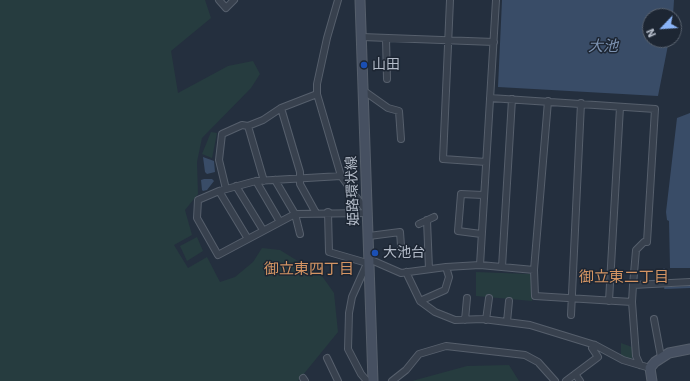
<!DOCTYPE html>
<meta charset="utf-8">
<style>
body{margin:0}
#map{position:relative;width:690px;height:381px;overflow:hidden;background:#242f3e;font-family:"Work Sans",sans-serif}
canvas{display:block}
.north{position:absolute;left:642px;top:8px;width:40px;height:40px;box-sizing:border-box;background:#1d2633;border:1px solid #59626f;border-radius:50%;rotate:245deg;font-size:11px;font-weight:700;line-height:16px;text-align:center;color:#b4bcc9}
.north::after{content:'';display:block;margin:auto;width:14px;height:18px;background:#8ab4f8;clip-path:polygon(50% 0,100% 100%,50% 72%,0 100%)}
</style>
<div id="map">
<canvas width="690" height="381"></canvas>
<div class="north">N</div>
</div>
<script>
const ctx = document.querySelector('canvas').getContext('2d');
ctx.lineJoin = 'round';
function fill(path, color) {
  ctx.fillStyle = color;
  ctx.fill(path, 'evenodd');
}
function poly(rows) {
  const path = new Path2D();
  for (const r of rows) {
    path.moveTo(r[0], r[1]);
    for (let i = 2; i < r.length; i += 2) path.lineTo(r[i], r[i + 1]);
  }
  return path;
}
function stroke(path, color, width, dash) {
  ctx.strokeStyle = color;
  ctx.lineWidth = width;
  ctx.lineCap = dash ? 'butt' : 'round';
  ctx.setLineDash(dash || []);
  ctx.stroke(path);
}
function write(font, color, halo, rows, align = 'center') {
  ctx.font = font + ' "Work Sans","Noto Sans JP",sans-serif';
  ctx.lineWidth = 3;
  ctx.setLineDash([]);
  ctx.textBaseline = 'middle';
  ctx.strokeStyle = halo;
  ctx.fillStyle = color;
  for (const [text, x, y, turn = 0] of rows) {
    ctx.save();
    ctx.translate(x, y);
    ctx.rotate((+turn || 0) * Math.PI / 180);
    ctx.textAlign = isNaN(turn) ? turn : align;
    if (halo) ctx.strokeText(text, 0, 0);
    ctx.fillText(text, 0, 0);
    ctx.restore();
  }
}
const green = poly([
 [0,0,205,0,211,18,171,51,178,93,228,66,253,61,260,74,251,88,202,138,197,162,198,194,185,210,192,235,174,245,188,268,207,257,220,282,235,277,253,262,262,248,280,250,322,276,334,293,338,332,298,381,0,381],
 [211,132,217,133,212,158,202,154],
 [197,237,203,251,187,261,180,246],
 [476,272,530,274,533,278,532,301,476,296],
 [621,343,632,347,632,361,621,356],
 [509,365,519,381,412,381,467,366]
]);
const water = poly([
 [502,0,674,0,673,16,650,16,650,40,669,40,658,96,498,87],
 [690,113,690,268,670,268,669,221,667,220,666,212,677,118],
 [203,157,214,161,215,172,207,174,205,172],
 [204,179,212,179,214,181,207,190,203,191,202,190,201,180]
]);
const stream = poly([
 [663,274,664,269],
 [665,288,690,287]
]);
const street = poly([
 [219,0,226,8,234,0],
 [450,0,443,159,486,162],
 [362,37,494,42],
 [386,39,387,79],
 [364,91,388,108,399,111,401,139],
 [317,94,317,84,327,38,338,0],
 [490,98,655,109,647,242,644,242,636,250,633,285,632,302,636,356,640,365],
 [281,108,300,172,300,184,316,213],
 [248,126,264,181],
 [341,176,368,213,295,214,218,255,197,218,198,200,219,191,256,181,341,176],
 [275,180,295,214,300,234],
 [256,181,280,222],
 [236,186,263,230],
 [226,189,219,160,222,134,242,125,248,126,263,120,281,108,317,94,341,176],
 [219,191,248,239],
 [328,212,329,252,367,263],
 [427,220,429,269],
 [419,224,434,217],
 [481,234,458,231,461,194,483,195],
 [369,236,400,232,401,246],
 [480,265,496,0],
 [502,267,512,99],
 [534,270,548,101],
 [406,272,420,301,435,312,455,320,483,319,530,325,595,345,623,360,650,368],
 [633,285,690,282],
 [420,301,445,290,449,277,446,267],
 [609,301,620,107],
 [571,315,581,103],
 [654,319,661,357],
 [465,320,467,298],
 [486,320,489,298],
 [507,322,509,301],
 [327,358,338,381],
 [575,374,580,381],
 [303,378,305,381],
 [367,381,361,374,348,349,349,313,352,297,369,259,401,273,446,267,480,265,534,270,535,296,632,302],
 [392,381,406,370,419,354,446,346,525,355,538,362,555,381],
 [566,381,598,357,592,348,595,345]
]);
const secondary = poly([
 [360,0,373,381],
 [652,381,650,368,655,362,669,353,690,349]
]);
const markers = [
 [364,65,4,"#1a4fb4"],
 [375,253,4,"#1a4fb4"]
];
const poiNames = [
 ["山田",372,65],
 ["大池台",383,253]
];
const streetNames = [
 ["姫路環状線",353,191,-92]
];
const waterNames = [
 ["大池",603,47]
];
const neighbourhoodNames = [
 ["御立東四丁目",309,270],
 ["御立東二丁目",624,278]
];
fill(green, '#263c3f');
fill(water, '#394c67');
stroke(stream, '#394c67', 2);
stroke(street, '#565f6c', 8);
stroke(secondary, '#565f6c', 11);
stroke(street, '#38414e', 6);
stroke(secondary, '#465061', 9);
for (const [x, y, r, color] of markers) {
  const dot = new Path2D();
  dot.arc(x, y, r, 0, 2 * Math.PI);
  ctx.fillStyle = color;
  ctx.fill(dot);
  stroke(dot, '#1d2633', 1.5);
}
write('14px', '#b4bcc9', '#1d2633', poiNames, 'left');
write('14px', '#b4bcc9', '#1d2633', streetNames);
write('italic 15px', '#7c92b1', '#1d2633', waterNames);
write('15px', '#d59563', '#1d2633', neighbourhoodNames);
</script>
